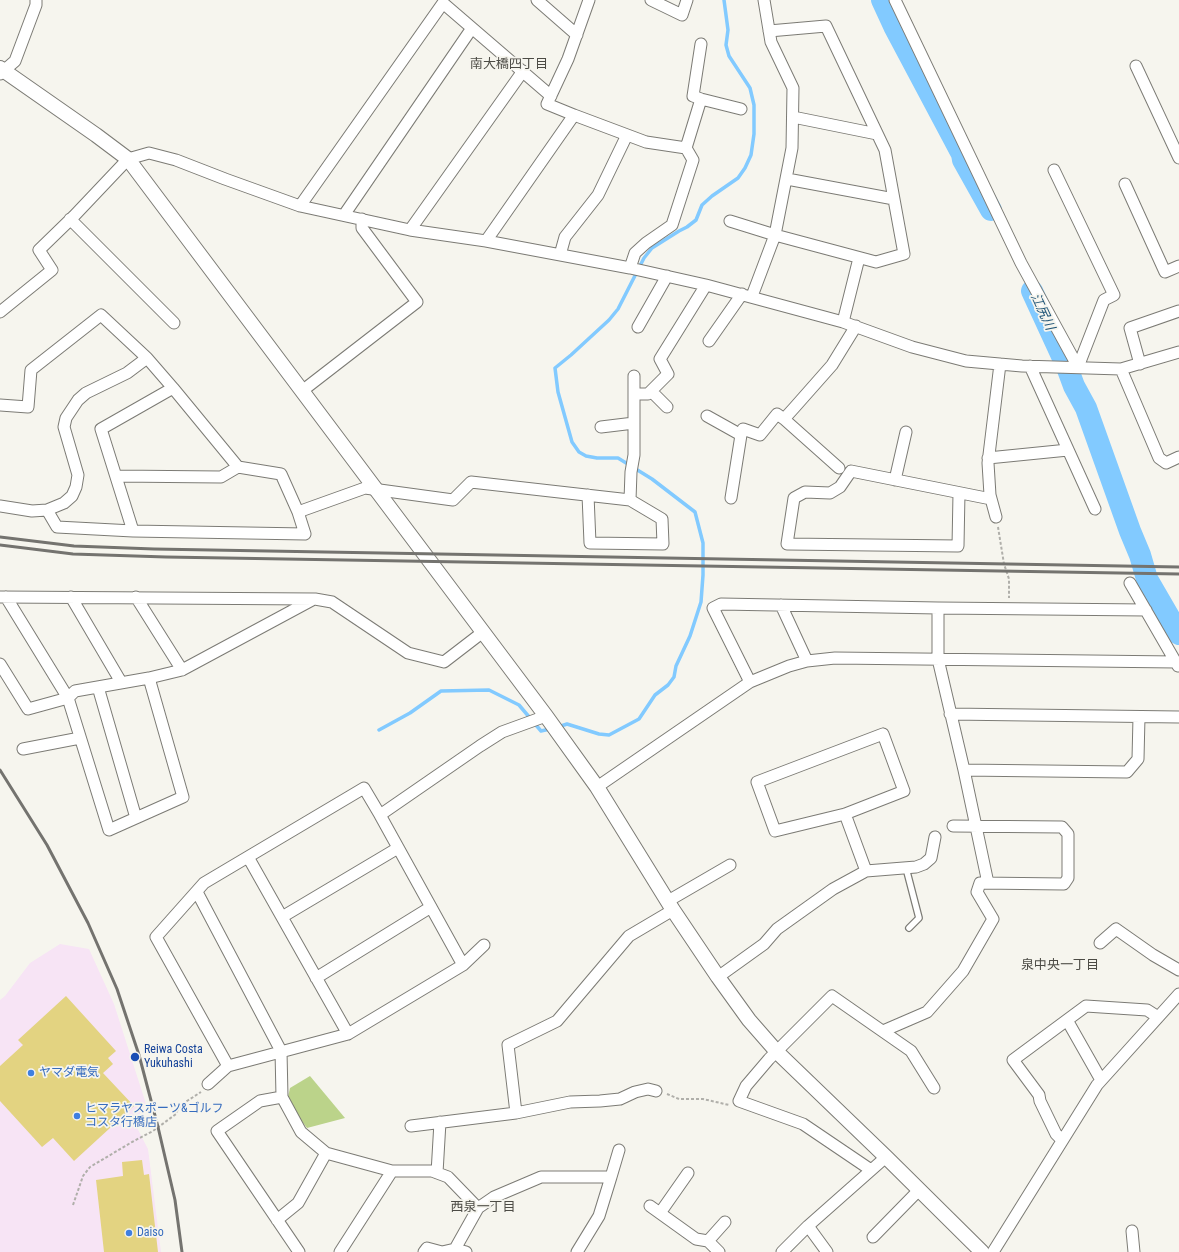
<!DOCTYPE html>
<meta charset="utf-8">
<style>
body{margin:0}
canvas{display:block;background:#f6f5ee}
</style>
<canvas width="1179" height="1252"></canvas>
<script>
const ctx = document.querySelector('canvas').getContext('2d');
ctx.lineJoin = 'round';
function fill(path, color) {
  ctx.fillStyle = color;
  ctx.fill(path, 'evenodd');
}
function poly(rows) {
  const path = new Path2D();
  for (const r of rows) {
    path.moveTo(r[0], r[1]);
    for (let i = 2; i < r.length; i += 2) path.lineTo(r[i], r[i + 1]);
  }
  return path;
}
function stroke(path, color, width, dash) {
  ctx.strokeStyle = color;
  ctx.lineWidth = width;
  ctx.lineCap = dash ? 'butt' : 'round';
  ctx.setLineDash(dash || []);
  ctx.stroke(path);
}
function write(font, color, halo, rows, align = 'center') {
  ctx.font = font + ' "Roboto Condensed","Noto Sans JP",sans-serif';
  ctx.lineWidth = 3.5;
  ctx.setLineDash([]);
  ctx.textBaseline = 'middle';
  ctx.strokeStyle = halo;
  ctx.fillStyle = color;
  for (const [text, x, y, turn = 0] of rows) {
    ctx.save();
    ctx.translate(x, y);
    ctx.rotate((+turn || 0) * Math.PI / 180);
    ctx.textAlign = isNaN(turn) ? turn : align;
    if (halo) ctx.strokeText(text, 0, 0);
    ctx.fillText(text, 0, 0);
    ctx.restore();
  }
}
const commercial = poly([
 [60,944,89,949,114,1004,146,1104,134,1122,148,1149,161,1252,0,1252,0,1000,5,996,30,963]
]);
const green = poly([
 [310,1076,345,1118,307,1128,289,1104,288,1097,290,1088]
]);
const stream = poly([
 [558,727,567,724,599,734,609,735,639,719,655,695,668,685,674,677,676,666,690,636,701,602,703,575,703,543,695,512,652,479,618,458,597,458,586,456,579,452,572,442,558,392,555,368,571,355,609,320,618,309,644,258,652,248,679,231,687,227,696,220,702,205,712,196,738,178,745,168,751,155,754,134,754,105,750,88,729,56,726,45,728,30,724,0],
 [379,730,410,713,441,691,489,690,519,705,541,731,550,729]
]);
const river = poly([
 [882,0,894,26,962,154,963,160,991,210],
 [1032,291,1067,367,1074,386,1086,408,1130,531,1140,555,1147,579,1179,634]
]);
const building = poly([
 [66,996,116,1051,108,1058,113,1064,103,1073,134,1106,74,1161,53,1138,42,1147,0,1101,0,1066,23,1045,18,1040],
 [142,1160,144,1175,149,1174,158,1252,104,1252,96,1180,123,1176,122,1162]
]);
const path = poly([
 [998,527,1004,564,1009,579,1009,598],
 [667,1094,679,1099,703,1099,729,1105],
 [73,1205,83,1176,90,1167,132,1142,153,1131,176,1114,177,1111,187,1101,201,1092]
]);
const service = poly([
 [906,868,919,918,909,928]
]);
const minor = poly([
 [537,0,577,35],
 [651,0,682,15,687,0],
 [895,0,1021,263,1078,367],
 [1136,66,1179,158],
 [0,74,15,61,36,5,36,0],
 [701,99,741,109],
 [574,115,646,142,686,148,693,160,672,225,646,243,635,253,630,268],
 [793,117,877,134],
 [686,148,701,99,693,96,701,44],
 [1054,170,1114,295,1104,300,1078,367],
 [787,179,894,199],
 [1125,184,1165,272,1179,266],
 [300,206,443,3,551,96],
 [344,215,472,28],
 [70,219,174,323],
 [730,221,775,235,876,262,904,254,885,150,826,26,769,31],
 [410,230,523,71],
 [486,241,574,115,547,104,568,59,589,0],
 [560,255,565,237,598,195,627,135],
 [752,296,775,235,792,148,793,88,771,42,764,0],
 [0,312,52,270,39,250,74,216,128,159,149,153,176,160,225,179,300,206,410,230,486,241,630,268,706,285,843,322,912,347,966,361,1022,366,1121,369,1179,352],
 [843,322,859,258],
 [638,327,667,276],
 [709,341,742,294],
 [1140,364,1130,328,1179,311],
 [1030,366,1095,509],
 [1121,369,1159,458,1166,463,1179,457],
 [634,376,634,394],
 [302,391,417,302,362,228,362,219],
 [651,391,667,407],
 [0,405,28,407,31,370,101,315,147,358],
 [707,416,741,435,743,429,760,435,777,414,784,419,794,408,832,365,856,326],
 [784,419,839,468],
 [601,427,634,423],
 [988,458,1068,450],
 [116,476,221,477,238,467],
 [895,480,906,432],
 [959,493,958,546,787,544,794,498,805,492,830,493,840,487,851,471,991,499],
 [588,495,590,543,663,544,662,519,630,500],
 [731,498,741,435],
 [0,506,32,511,47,510,64,503,72,496,76,487,78,475,64,427,66,418,78,400,86,393,127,373,147,358,173,388,238,467,281,474,298,512,305,534,133,531,101,429,173,388],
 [47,510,57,527,133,531],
 [298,512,365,488,453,500,471,482,630,500,631,472,634,455,634,394,648,394,668,374,660,359,706,285],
 [996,517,990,495,988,463,1000,364],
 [1130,583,1178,666],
 [0,597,315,599,332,602,408,653,444,662,483,632],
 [6,597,68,698,109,830,183,797,149,678],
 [71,597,121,682],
 [136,597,182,670],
 [781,605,807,661],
 [938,608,938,659,964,770,988,883],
 [0,664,28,709,68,698,75,691,149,678,182,670,314,599],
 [750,682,713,608,721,604,938,608,1146,610],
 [98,687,136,818],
 [950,714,1179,717],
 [883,734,904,791,845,814,775,831,757,782,883,734],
 [23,749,80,738],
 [964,770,1127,772,1138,759,1139,717],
 [597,787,750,682,789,666,807,661,835,658,1176,662],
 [380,815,480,746,502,732,546,716],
 [248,857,348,1034],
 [866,871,916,867,924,864,931,858,935,837],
 [197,892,281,1051,282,1097,301,1132,326,1153,392,1171,432,1171,448,1177,478,1208,494,1197,541,1177,611,1177,599,1216,577,1252],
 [668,901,730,865],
 [282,917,398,848],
 [1100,943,1116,929,1153,955,1179,970],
 [718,977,764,944,777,929,833,889,866,871,845,814],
 [316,978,431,907],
 [1067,1020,1101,1080],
 [883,1031,927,1012,963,971,993,919,977,892,980,883,1064,884,1068,878,1068,834,1062,827,953,826],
 [228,1066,156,937,204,883,364,788,380,815,463,965],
 [208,1084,228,1066,348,1034,463,965,484,945],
 [282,1097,260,1101,217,1131,299,1252],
 [516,1113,570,1102,600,1101,620,1099,635,1092,648,1089,656,1091],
 [411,1126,516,1113,508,1045,557,1021,629,936,673,910],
 [1062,1140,1056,1134,1040,1101,1039,1095,1013,1060,1086,1006,1147,1010,1158,1017],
 [871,1170,803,1124,739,1101,746,1086,769,1059,832,996,911,1051,934,1088],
 [437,1173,440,1122],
 [611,1177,619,1150],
 [650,1206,696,1239,708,1241,719,1252],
 [660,1213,688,1173],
 [277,1220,298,1203,326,1153],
 [808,1226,827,1252],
 [1132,1231,1134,1252],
 [873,1237,919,1190],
 [708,1241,725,1222],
 [455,1249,478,1208],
 [340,1252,392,1171],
 [424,1252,427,1248,442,1252,455,1249,466,1252],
 [782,1252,808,1226,886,1157],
 [993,1252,1097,1085,1179,994]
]);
const tertiary = poly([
 [0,68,96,135,128,159,546,716,597,787,673,910,718,977,749,1020,777,1052,886,1157,982,1252]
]);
const rail = poly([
 [0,537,74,546,154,549,1179,567],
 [0,545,73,554,166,557,1179,574],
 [0,770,47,845,88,923,117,989,139,1055,158,1127,175,1200,182,1252]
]);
const markers = [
 [135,1057,5,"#1a4fb4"],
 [31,1073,4,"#3f7fe0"],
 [77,1116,4,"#3f7fe0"],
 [129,1233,4,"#3f7fe0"]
];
const transitNames = [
 ["Reiwa Costa",144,1050],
 ["Yukuhashi",144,1064]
];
const shopNames = [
 ["ヤマダ電気",39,1073],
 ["ヒマラヤスポーツ&ゴルフ",85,1109],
 ["コスタ行橋店",85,1123],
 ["Daiso",137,1233]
];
const neighbourhoodNames = [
 ["南大橋四丁目",509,65],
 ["泉中央一丁目",1060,966],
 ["西泉一丁目",483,1208]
];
const waterNames = [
 ["江尻川",1042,312,65]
];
fill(commercial, '#f7e4f5');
fill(green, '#bbd38a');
stroke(stream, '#82caff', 3.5);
stroke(river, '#82caff', 22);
fill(building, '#e3d381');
stroke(service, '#7c7b75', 8);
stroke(minor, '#7c7b75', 13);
stroke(tertiary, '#7c7b75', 16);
stroke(path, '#b0afaa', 2, [3, 2]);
stroke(service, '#fff', 5.5);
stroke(minor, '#fff', 11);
stroke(tertiary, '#fff', 14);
stroke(rail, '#74736f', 3);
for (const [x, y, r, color] of markers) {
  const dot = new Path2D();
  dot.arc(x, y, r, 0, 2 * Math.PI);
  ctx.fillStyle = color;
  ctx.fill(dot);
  stroke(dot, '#f6f5ee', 1.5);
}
write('12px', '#164399', '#f6f5ee', transitNames, 'left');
write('12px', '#366cbe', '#f6f5ee', shopNames, 'left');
write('13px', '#4c4b45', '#f6f5ee', neighbourhoodNames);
write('italic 13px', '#205578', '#f6f5ee', waterNames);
</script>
